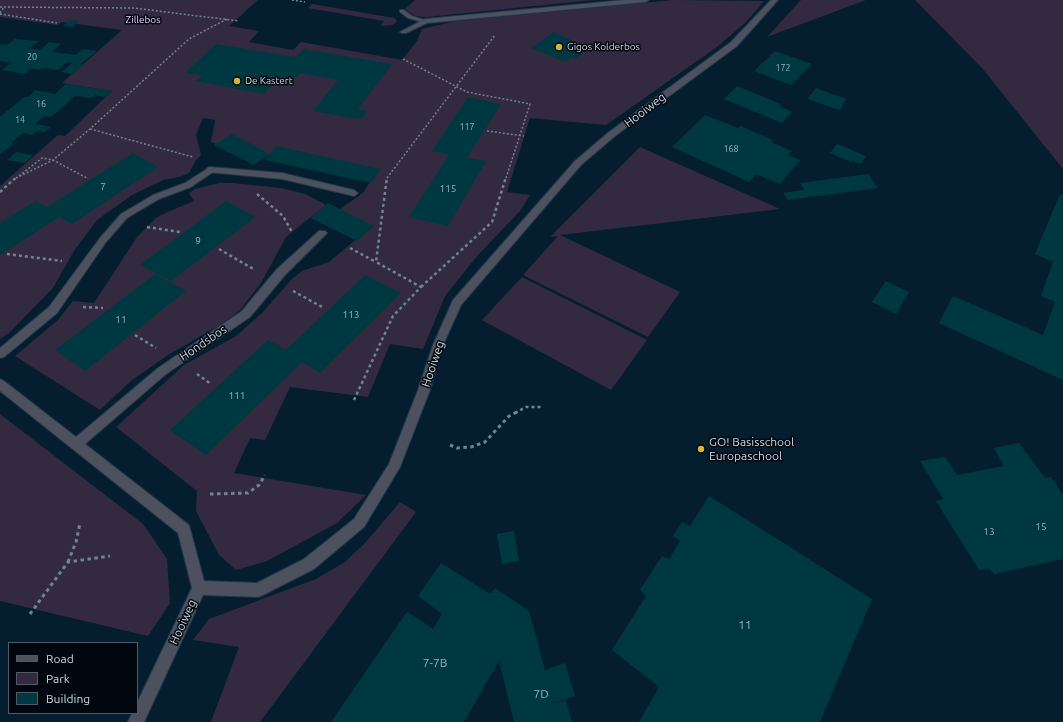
<!DOCTYPE html>
<style>
body{margin:0}
#map{position:relative;width:1063px;height:722px;overflow:hidden;background:#041e30;font-family:Ubuntu,sans-serif}
canvas{display:block}
.legend{position:absolute;left:8px;top:642px;width:130px;height:72px;box-sizing:border-box;background:#01070f;border:1px solid #525b65;margin:0;padding:5px 7px;list-style:none;font-size:12px;color:#cbdae6}
.legend li{display:flex;align-items:center;gap:8px;height:20px}
.legend b{width:20px;border:1px solid #525b65}
</style>
<div id="map">
<canvas width="1063" height="722"></canvas>
<ul class="legend">
<li><b style="height:5px;background:#4c505f"></b>Road</li>
<li><b style="height:11px;background:#332a41"></b>Park</li>
<li><b style="height:11px;background:#003842"></b>Building</li>
</ul>
</div>
<script>
const ctx = document.querySelector('canvas').getContext('2d');
ctx.lineJoin = 'round';
function fill(path, color) {
  ctx.fillStyle = color;
  ctx.fill(path, 'evenodd');
}
function poly(rows) {
  const path = new Path2D();
  for (const r of rows) {
    path.moveTo(r[0], r[1]);
    for (let i = 2; i < r.length; i += 2) path.lineTo(r[i], r[i + 1]);
  }
  return path;
}
function stroke(path, color, width, dash) {
  ctx.strokeStyle = color;
  ctx.lineWidth = width;
  ctx.lineCap = dash ? 'butt' : 'round';
  ctx.setLineDash(dash || []);
  ctx.stroke(path);
}
function write(font, color, halo, rows, align = 'center') {
  ctx.font = font + ' Ubuntu,sans-serif';
  ctx.lineWidth = 3;
  ctx.setLineDash([]);
  ctx.textBaseline = 'middle';
  ctx.strokeStyle = halo;
  ctx.fillStyle = color;
  for (const [text, x, y, turn = 0] of rows) {
    ctx.save();
    ctx.translate(x, y);
    ctx.rotate((+turn || 0) * Math.PI / 180);
    ctx.textAlign = isNaN(turn) ? turn : align;
    if (halo) ctx.strokeText(text, 0, 0);
    ctx.fillText(text, 0, 0);
    ctx.restore();
  }
}
const green = poly([
 [0,0,258,0,229,26,259,31,249,42,293,50,301,42,402,60,417,41,422,29,456,21,673,0,764,1,746,22,717,47,606,125,530,118,507,192,530,195,520,211,478,255,445,296,423,349,390,344,368,397,290,387,265,440,250,438,234,473,366,495,337,523,267,561,236,570,219,555,196,511,197,491,116,427,184,365,236,336,262,313,292,279,302,271,329,262,371,227,336,212,363,193,377,170,283,153,253,159,211,142,215,120,203,118,196,135,201,155,196,160,189,173,179,177,163,180,132,195,97,220,74,251,53,288,9,333,0,339,0,186,58,135,65,136,112,91,62,83,122,30,62,22,58,25,0,17],
 [415,0,594,0,426,17,415,16,405,9],
 [801,0,866,0,767,37],
 [915,0,1063,0,1063,169,982,68],
 [312,4,394,18,397,21,393,25,380,26,384,21,308,8],
 [640,147,780,209,560,235,680,292,648,337,523,275,558,236,550,237],
 [219,183,233,183,281,188,305,194,326,205,286,237,261,283,240,310,220,325,168,355,132,380,100,410,15,356,58,320,73,301,94,303,137,237,156,218,163,214,194,201,189,193,195,189],
 [522,277,647,340,611,390,482,320],
 [0,414,143,524,167,559,170,603,148,636,0,601],
 [400,502,416,512,260,722,211,722,239,647,193,640,209,619,316,579,345,562,366,542]
]);
const building = poly([
 [70,20,79,21,72,27,63,26],
 [554,32,586,47,581,51,584,52,576,58,572,57,565,62,531,48],
 [15,39,39,41,29,48,40,50,49,42,61,44,52,52,54,52,75,55,83,49,97,51,81,64,84,65,73,74,61,72,72,63,67,62,58,70,43,68,41,70,31,68,25,74,2,70,11,63,0,61,0,44,7,45],
 [216,44,296,57,304,49,392,64,358,109,368,111,361,119,351,118,313,111,338,80,300,73,296,78,281,76,264,94,196,81,202,75,185,73],
 [775,51,812,64,791,85,754,71],
 [66,84,112,91,105,97,95,95,92,98,75,96,51,117,44,116,35,124,51,127,45,132,37,131,32,135,23,133,11,143,14,144,0,154,0,117,24,97,28,97,35,90,55,94],
 [737,86,781,104,779,106,792,112,782,123,724,99],
 [816,88,846,99,840,110,807,99],
 [468,97,501,104,467,158,486,161,448,226,409,217,449,155,432,151],
 [705,115,738,128,740,126,773,140,771,142,792,151,788,155,800,160,780,184,756,174,749,182,672,147],
 [232,134,270,154,276,146,381,169,371,183,265,160,268,155,254,165,214,145],
 [837,144,866,156,861,164,852,161,851,162,830,153],
 [16,152,33,155,25,163,7,160],
 [133,153,158,167,72,224,59,217,0,255,0,223,35,201,47,207],
 [868,174,878,188,788,200,783,193,804,190,800,183],
 [1060,194,1063,195,1063,380,939,323,953,296,1043,335,1055,302,1041,296,1053,262,1035,254],
 [226,201,255,217,171,281,140,265],
 [328,203,374,226,357,241,311,218],
 [155,274,186,291,85,371,55,350],
 [365,275,401,293,320,373,302,362,206,455,170,430,268,340,286,350],
 [886,281,909,292,896,314,872,302],
 [1019,443,1045,478,1051,477,1063,495,1063,559,994,574,990,569,979,570,936,501,943,499,920,461,945,457,957,475,1004,466,994,448],
 [709,496,872,599,820,722,639,722,659,687,612,650,646,596,640,590,662,556,669,559,680,541,673,536,682,522,690,526],
 [514,531,519,561,502,564,497,534],
 [441,563,490,594,495,588,529,611,545,670,565,663,575,696,539,708,566,700,572,722,514,722,499,661,464,722,331,722,406,613,408,612,433,629,442,614,418,596]
]);
const pathFar2 = poly([
 [292,0,305,2],
 [0,7,133,8,239,21],
 [0,13,4,7],
 [0,14,57,23],
 [403,59,467,92,530,104,506,178],
 [90,129,193,157],
 [487,131,524,136],
 [19,176,42,158,53,160,87,178],
 [16,178,53,160,90,129,189,39,227,19],
 [387,178,495,35]
]);
const pathFar1 = poly([
 [13,180,18,177],
 [0,192,13,180],
 [257,194,283,216,292,232],
 [147,227,180,232],
 [350,248,376,262],
 [219,249,255,270],
 [7,254,62,261],
 [421,287,492,222,506,177],
 [293,291,324,308],
 [83,307,103,308],
 [135,335,156,348],
 [197,374,211,384],
 [354,400,393,316,421,287,376,262,387,177],
 [515,413,526,407,543,407]
]);
const path = poly([
 [450,445,457,448,471,447,485,442,509,416,517,412],
 [210,494,248,493,259,485,265,475],
 [68,562,76,542,80,523],
 [30,614,68,562,110,556]
]);
const service = poly([
 [400,10,404,10,412,16,428,21,425,23,408,18,400,12,400,10],
 [210,167,282,173,354,190,358,193,354,196,282,179,207,172,206,170,207,168,210,167]
]);
const minor = poly([
 [625,0,649,0,646,2,427,23,406,33,402,33,400,32,425,19,625,0],
 [771,0,778,0,737,46,615,136,581,165,461,305,443,345,430,390,400,467,364,527,314,569,263,595,258,597,203,595,144,722,128,722,132,713,137,713,137,703,192,588,178,533,0,391,0,379,4,381,76,437,158,368,242,311,277,269,319,231,325,231,327,233,285,275,250,317,166,374,85,444,189,525,204,581,257,583,304,559,354,519,389,464,418,390,433,345,453,300,575,161,609,132,731,42,771,0],
 [210,167,213,168,214,170,213,172,191,187,159,199,127,218,106,242,57,313,4,357,0,358,0,348,49,307,100,238,121,214,153,195,185,183,210,167]
]);
const markers = [
 [559,47,4,"#d4b635"],
 [237,81,4,"#d4b635"],
 [701,449,4,"#d4b635"]
];
const farNumbernames = [
 ["20",32,57],
 ["172",783,68],
 ["16",41,104],
 ["14",20,120],
 ["117",467,127],
 ["168",731,149]
];
const farParknames = [
 ["Zillebos",143,20]
];
const farPoinames = [
 ["Gigos Kolderbos",567,47],
 ["De Kastert",245,81]
];
const numberNames = [
 ["7",103,187],
 ["115",448,189],
 ["9",198,241],
 ["113",351,315],
 ["11",121,320],
 ["111",237,396],
 ["15",1041,527],
 ["13",989,532]
];
const streetNames = [
 ["Hooiweg",645,110,-37],
 ["Hondsbos",203,343,-34],
 ["Hooiweg",433,364,-71],
 ["Hooiweg",183,622,-65]
];
const poiNames = [
 ["GO! Basisschool",709,442],
 ["Europaschool",709,456]
];
const nearNumbernames = [
 ["11",745,625],
 ["7-7B",435,663],
 ["7D",541,694]
];
fill(green, '#332a41');
fill(building, '#003842');
stroke(service, '#203849', 2);
stroke(minor, '#203849', 2);
stroke(pathFar2, '#708493', 1.5, [2, 2]);
stroke(pathFar1, '#708493', 2.5, [3, 3]);
stroke(path, '#708493', 3, [3.5, 3.5]);
fill(service, '#4c505f');
fill(minor, '#4c505f');
for (const [x, y, r, color] of markers) {
  const dot = new Path2D();
  dot.arc(x, y, r, 0, 2 * Math.PI);
  ctx.fillStyle = color;
  ctx.fill(dot);
  stroke(dot, '#01070f', 1.5);
}
write('9px', '#98b2bd', null, farNumbernames);
write('10px', '#e5d8fd', '#01070f', farParknames);
write('10px', '#cbdae6', '#01070f', farPoinames, 'left');
write('10px', '#98b2bd', null, numberNames);
write('12px', '#cbdae6', '#01070f', streetNames);
write('12px', '#cbdae6', '#01070f', poiNames, 'left');
write('12px', '#98b2bd', null, nearNumbernames);
</script>
